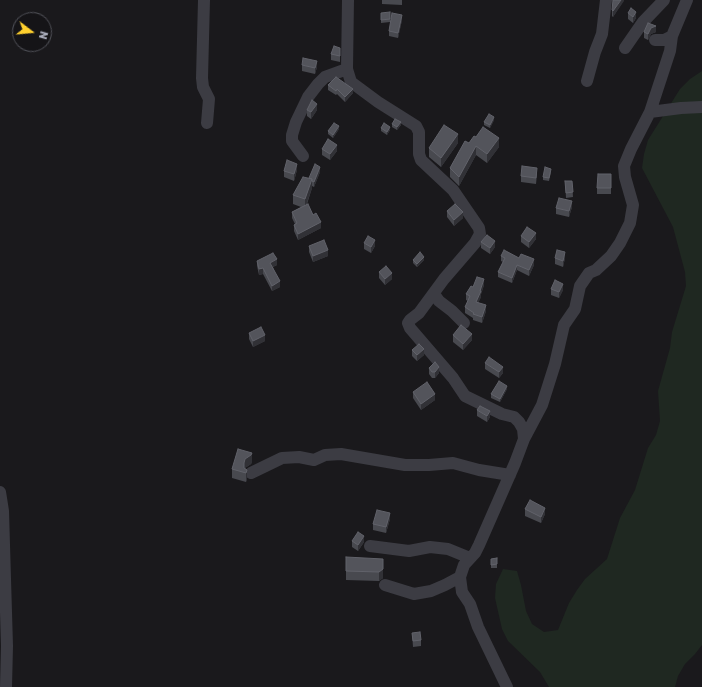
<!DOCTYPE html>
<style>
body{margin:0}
#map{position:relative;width:702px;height:687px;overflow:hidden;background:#1a191c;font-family:Rubik,sans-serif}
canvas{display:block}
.north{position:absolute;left:12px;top:12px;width:40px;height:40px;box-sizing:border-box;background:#151417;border:1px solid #515259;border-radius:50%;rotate:106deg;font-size:11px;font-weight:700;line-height:16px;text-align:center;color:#abaebd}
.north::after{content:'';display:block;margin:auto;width:14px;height:18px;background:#ffd02e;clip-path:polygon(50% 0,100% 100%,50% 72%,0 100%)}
</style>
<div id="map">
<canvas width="702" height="687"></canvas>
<div class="north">N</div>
</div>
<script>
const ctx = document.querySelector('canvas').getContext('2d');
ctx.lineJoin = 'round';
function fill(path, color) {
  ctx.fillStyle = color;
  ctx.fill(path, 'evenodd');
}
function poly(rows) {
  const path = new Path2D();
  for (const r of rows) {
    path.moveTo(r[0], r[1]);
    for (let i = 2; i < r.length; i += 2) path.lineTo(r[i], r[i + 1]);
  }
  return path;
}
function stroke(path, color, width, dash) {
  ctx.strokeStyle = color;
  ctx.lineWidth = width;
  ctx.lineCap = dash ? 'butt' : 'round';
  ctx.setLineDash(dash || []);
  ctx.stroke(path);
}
const green = poly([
 [702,71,702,645,695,654,685,664,678,676,675,687,549,687,540,672,508,641,502,629,495,598,496,584,503,569,517,571,521,585,526,611,532,624,544,632,558,630,569,603,577,590,585,579,607,559,620,518,635,490,648,448,656,435,660,421,658,391,670,348,672,332,686,286,685,272,673,227,642,168,644,154,648,140,680,89,690,79]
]);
const minor = poly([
 [204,0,202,78,203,87,209,99,207,123],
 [655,40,664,40,672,36],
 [625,48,643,22,664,0],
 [347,69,351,82,378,102,416,126,419,132,419,154,421,160,453,190,479,228,480,234,475,243,444,279,419,313,410,320,408,323,410,328,453,378,465,396,502,414,514,417,519,422,523,429,524,439],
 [587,81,595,52,602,34,606,0],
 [650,112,681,108,702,107],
 [303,156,292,141,292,135,296,122,308,97,318,84,325,77,347,69,348,0],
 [434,294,439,301,452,311,464,323],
 [251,473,282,458,299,457,314,460,325,455,341,454,405,465,429,465,453,463,479,470,510,475],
 [0,492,3,511,7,646,6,687],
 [370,546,409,551,430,547,448,549,470,558],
 [385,585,414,594,431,591,445,585,460,577],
 [507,687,478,627,470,604,462,592,460,577,464,565,475,553,479,545,515,463,524,439,542,405,555,364,564,325,575,309,580,286,589,273,596,270,611,256,620,243,630,223,633,205,625,177,624,166,631,149,650,112,670,51,672,36,687,0]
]);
const wall = poly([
 [382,0,402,0,402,5,382,4],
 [624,0,613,17,612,16,612,10],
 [381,13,390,19,390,22,381,23],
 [628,13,636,18,633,23,628,19],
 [402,20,398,38,389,36,389,31],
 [644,32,656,32,651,34,648,40,644,38],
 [340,48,340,62,331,60,331,54],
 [302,65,317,67,315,74,302,71],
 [328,85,353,93,345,102,337,94,336,95,328,90],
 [307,110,317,110,311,119,307,116],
 [494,120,490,128,484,125,484,122],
 [392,124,401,125,397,130,392,127],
 [381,128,390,130,387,135,381,131],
 [339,129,333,138,328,134,328,131],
 [476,137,499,147,487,163,476,155,459,186,450,177,450,168,469,143],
 [458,143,441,167,429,157,429,148],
 [322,149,337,151,330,160,322,155],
 [297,170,294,181,284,177,284,171],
 [320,172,314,187,312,186,312,188,307,204,321,228,298,240,294,231,294,225,295,224,292,218,292,212,301,207,293,204,293,195,309,178],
 [551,172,549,181,543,180,543,177],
 [537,174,536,184,521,182,521,176],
 [611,180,611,194,597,194,597,188],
 [565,181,572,181,573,197,566,198],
 [572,207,569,217,556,214,556,208],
 [447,211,463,218,454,226,447,217],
 [521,236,536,239,529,248,521,242],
 [481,242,495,247,490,254,481,248],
 [364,243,375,246,371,253,364,249],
 [309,246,328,256,313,262,309,252],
 [501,256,534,265,529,276,517,270,512,283,498,277,498,272,503,262,501,261],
 [555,258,565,258,563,267,555,264],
 [413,260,424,260,417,267,413,263],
 [257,261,277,265,273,267,280,287,272,291,263,274,259,275,257,266],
 [379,272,392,279,385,285,379,278],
 [484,285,481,294,481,297,478,303,486,311,482,323,473,320,473,318,465,313,465,307,468,301,466,300,466,294,473,287],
 [551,289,563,290,559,298,551,295],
 [249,333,265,341,253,347,249,339],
 [453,335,472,340,463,350,453,342],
 [412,350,424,355,417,361,412,356],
 [485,363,503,373,499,378,485,369],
 [429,368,439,373,435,378,432,378,429,374],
 [507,389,500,402,491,398,491,394],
 [413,392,435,400,421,410,413,398],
 [477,410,490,417,487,422,477,416],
 [252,462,251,464,245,468,247,470,247,479,246,482,232,478,232,469],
 [525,509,545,514,541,523,525,516],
 [390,519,386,533,373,530,373,524],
 [352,541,364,542,358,551,352,547],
 [346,557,383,568,383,578,379,581,346,580],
 [497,558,497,568,491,568,491,559],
 [412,633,421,640,421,646,413,647]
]);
const shadedWall = poly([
 [621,0,624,0,624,1,613,17,613,11],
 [636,12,636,18,633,23,633,17],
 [402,15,402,20,398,38,398,33],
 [656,26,656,32,651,34,648,40,648,34,651,28],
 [317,61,317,67,315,74,315,68],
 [353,89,353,93,345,102,345,97],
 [317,104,317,110,311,119,311,112],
 [494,117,494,120,490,128,490,125],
 [401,122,401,125,397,130,397,127],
 [339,126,339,129,333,138,333,135],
 [390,127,390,130,387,135,387,132],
 [458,134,458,143,441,167,441,158],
 [499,138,499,147,487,163,487,154],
 [337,145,337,151,330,160,330,154],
 [476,146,476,155,459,186,459,177],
 [297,164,297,170,294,181,294,174],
 [320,167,320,172,314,187,314,182],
 [312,179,312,188,305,208,305,199],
 [572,201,572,207,569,217,569,211],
 [463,212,463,218,454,226,454,220],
 [321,222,321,228,298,240,298,234],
 [536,233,536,239,529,248,529,242],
 [375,240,375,246,371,253,371,247],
 [495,241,495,247,490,254,490,248],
 [328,250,328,256,313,262,313,256],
 [565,252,565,258,563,267,563,261],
 [424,257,424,260,417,267,417,264],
 [277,259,277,265,270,268,270,263],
 [534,259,534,265,529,276,529,270],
 [517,265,517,270,512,283,512,278],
 [263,268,263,274,259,275,259,269],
 [392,273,392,279,385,285,385,279],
 [484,279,484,285,481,294,481,297,476,308,476,302],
 [280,281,280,287,272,291,272,286],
 [563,284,563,290,559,298,559,292],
 [486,305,486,311,482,323,482,317],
 [472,334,472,340,463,350,463,344],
 [265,335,265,341,253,347,253,341],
 [424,349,424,355,417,361,417,355],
 [439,367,439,373,435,378,435,372],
 [503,367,503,373,499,378,499,372],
 [507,386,507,389,500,402,500,399],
 [435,394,435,400,421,410,421,404],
 [490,411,490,417,487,422,487,416],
 [252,453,252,462,251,464,245,468,244,472,244,463,245,459],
 [247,470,247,479,246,482,246,473],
 [545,508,545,514,541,523,541,517],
 [390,513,390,519,386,533,386,527],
 [364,536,364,542,358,551,358,545],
 [383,559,383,578,379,581,379,572]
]);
const building = poly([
 [613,0,621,0,613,11,612,10,613,0],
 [631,8,636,12,633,17,628,13,631,8],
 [390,12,390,19,381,20,381,13,390,12],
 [392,13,402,15,398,33,389,31,392,13],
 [648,23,656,26,651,28,648,34,644,32,648,23],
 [334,46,340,48,340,56,331,54,334,46],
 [303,58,317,61,315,68,302,65,303,58],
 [336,77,353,89,345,97,337,89,336,91,328,85,336,77],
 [312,100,317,104,311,112,307,110,312,100],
 [489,114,494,117,490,125,484,122,489,114],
 [395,119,401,122,397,127,392,124,395,119],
 [334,123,339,126,333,135,328,131,334,123],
 [384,123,390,127,387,132,381,128,384,123],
 [444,125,458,134,441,158,429,148,444,125],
 [483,127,499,138,487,154,476,146,459,177,450,168,465,141,469,143,474,136,476,137,483,127],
 [328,139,337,145,330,154,322,149,328,139],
 [287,160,297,164,294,174,284,171,287,160],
 [315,164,320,167,314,182,312,181,312,179,309,178,315,164],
 [522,166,537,168,536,178,521,176,522,166],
 [545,167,551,169,549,178,543,177,545,167],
 [598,174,611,174,611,188,597,188,598,174],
 [303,177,312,179,305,199,293,195,303,177],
 [565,181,572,181,573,192,566,193,565,181],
 [559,198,572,201,569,211,556,208,559,198],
 [308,204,313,215,316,213,321,222,298,234,294,225,297,223,292,212,308,204],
 [455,204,463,212,454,220,447,211,455,204],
 [527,227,536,233,529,242,521,236,527,227],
 [487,235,495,241,490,248,481,242,487,235],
 [368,236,375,240,371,247,364,243,368,236],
 [324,240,328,250,313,256,309,246,324,240],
 [504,250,519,258,521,254,534,259,529,270,517,265,512,278,498,272,505,258,501,256,504,250],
 [557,250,565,252,563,261,555,258,557,250],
 [420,252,424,257,417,264,413,260,420,252],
 [273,253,277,259,270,263,280,281,272,286,263,268,259,269,257,261,273,253],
 [386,266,392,273,385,279,379,272,386,266],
 [477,277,484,279,480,291,481,291,476,302,486,305,482,317,473,314,474,313,465,307,470,296,466,294,471,286,473,287,477,277],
 [555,280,563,284,559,292,551,289,555,280],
 [461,325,472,334,463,344,453,335,461,325],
 [261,327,265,335,253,341,249,333,261,327],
 [419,344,424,349,417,355,412,350,419,344],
 [489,357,503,367,499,372,485,363,489,357],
 [435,362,439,367,435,372,432,372,429,368,435,362],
 [499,381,507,386,500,399,491,394,499,381],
 [427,382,435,394,421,404,413,392,427,382],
 [480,406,490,411,487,416,477,410,480,406],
 [238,449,252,453,251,455,245,459,244,463,244,468,247,470,246,473,232,469,238,449],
 [530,500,545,508,541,517,525,509,530,500],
 [377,510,390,513,386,527,373,524,377,510],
 [358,532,364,536,358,545,352,541,358,532],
 [346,557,383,559,383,569,379,572,346,571,346,557],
 [497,558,497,564,491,565,491,559,497,558],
 [420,632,421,640,413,641,412,633,420,632]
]);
fill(green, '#1f2821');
stroke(minor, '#3c3c43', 12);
fill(wall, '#48494f');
fill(shadedWall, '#313136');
fill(building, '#53545b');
stroke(building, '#61626a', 1);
</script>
